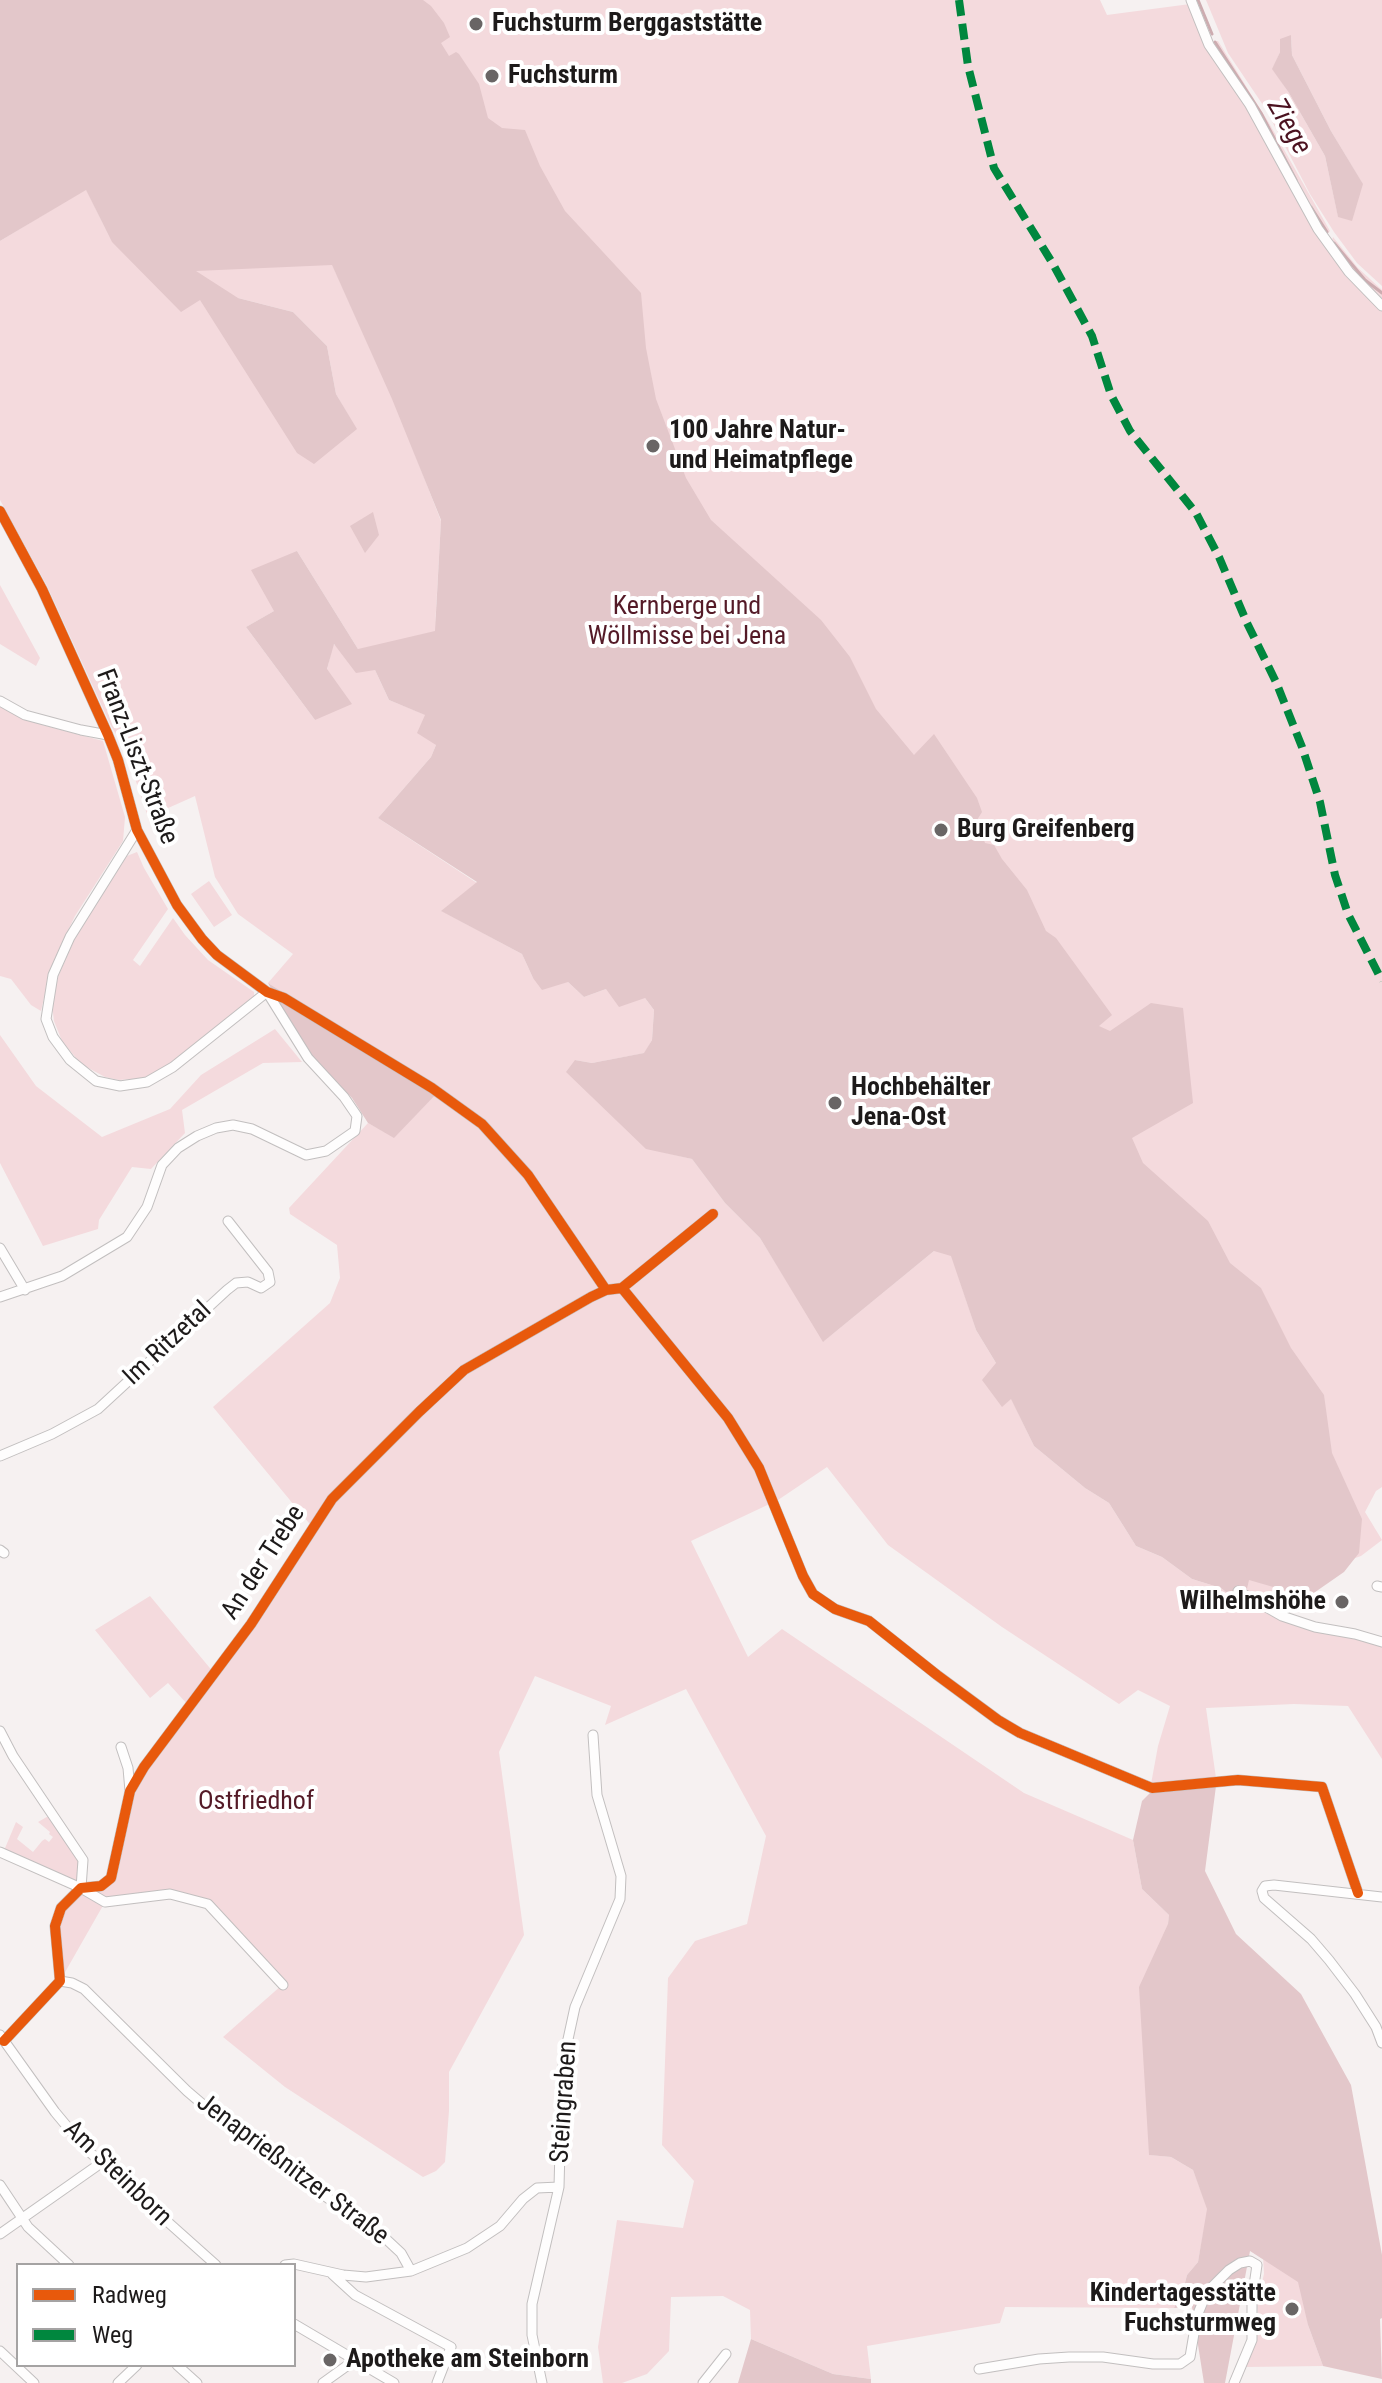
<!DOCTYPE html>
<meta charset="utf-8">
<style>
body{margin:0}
#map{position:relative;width:1382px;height:2383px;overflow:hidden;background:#f6f1f1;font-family:"Roboto Condensed",sans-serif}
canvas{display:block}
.legend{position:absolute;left:16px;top:2263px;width:280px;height:104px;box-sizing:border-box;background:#fff;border:2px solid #a5a3a3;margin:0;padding:10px 14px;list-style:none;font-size:24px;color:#1d1a1a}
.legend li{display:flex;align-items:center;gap:16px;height:40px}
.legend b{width:40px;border:2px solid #a5a3a3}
</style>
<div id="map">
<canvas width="1382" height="2383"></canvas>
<ul class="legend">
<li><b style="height:10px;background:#e8590c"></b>Radweg</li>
<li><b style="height:10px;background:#00873e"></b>Weg</li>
</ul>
</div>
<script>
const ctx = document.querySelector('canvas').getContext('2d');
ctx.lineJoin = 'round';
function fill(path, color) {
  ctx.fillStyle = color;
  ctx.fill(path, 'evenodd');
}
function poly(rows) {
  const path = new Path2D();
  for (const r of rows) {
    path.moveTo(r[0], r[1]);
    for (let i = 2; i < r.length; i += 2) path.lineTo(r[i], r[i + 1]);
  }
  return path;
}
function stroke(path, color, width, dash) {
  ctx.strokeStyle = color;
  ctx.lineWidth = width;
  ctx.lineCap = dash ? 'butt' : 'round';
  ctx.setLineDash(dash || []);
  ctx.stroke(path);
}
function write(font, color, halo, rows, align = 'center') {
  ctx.font = font + ' "Roboto Condensed",sans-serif';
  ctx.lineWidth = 8;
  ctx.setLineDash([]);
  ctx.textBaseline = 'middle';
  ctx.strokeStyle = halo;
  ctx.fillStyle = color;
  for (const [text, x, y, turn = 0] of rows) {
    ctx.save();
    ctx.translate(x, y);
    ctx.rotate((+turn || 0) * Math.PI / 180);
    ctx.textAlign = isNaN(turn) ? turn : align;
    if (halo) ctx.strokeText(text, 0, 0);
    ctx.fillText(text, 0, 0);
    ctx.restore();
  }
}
const green = poly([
 [0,0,1100,0,1107,15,1190,4,1292,188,1382,310,1382,1487,1376,1491,1365,1512,1382,1540,1361,1556,1308,1574,1289,1590,1279,1616,1382,1645,1382,1759,1348,1706,1294,1704,1206,1708,1216,1778,1151,1784,1158,1746,1170,1706,1138,1690,1119,1704,1002,1627,888,1545,827,1467,778,1500,691,1541,748,1657,782,1629,1024,1793,1133,1840,1142,1889,1169,1915,1150,2155,1171,2157,1193,2170,1208,2209,1198,2262,1187,2275,1183,2291,1174,2308,1005,2307,1000,2323,867,2346,871,2379,833,2374,751,2339,750,2310,723,2296,671,2297,669,2351,647,2374,622,2383,603,2383,598,2347,617,2220,683,2228,694,2181,662,2145,668,1978,695,1941,747,1924,766,1836,686,1689,605,1725,611,1706,535,1676,499,1752,524,1935,449,2072,449,2111,445,2162,436,2171,423,2177,285,2087,223,2037,282,1985,207,1904,170,1894,105,1902,60,1981,55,1926,61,1908,81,1888,3,1853,16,1822,23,1827,17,1839,33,1852,42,1841,45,1839,49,1842,53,1837,49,1834,50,1832,38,1822,52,1814,83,1860,82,1888,101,1886,111,1877,130,1791,188,1705,168,1683,150,1698,95,1630,150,1596,214,1673,313,1528,213,1407,330,1303,340,1278,337,1245,290,1214,289,1208,368,1123,394,1137,439,1090,268,983,293,954,238,914,215,877,195,796,148,817,125,749,111,726,47,586,0,500,0,241,86,189,112,242],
 [335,262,383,377,332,264],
 [238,298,293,312,327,346,336,394,356,429],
 [404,426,444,520,435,628,441,521],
 [297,551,358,649,572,841,934,1251,824,1341,760,1238,725,1203,692,1159,646,1148,575,1060,592,1063,645,1053,652,1040,654,1010,645,998,606,989,584,997,568,982,533,978,522,954,442,911,477,883,378,818,431,757,436,745,426,715,389,700,375,670,333,644,315,720,246,627,274,611],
 [958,1275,1243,1605,1221,1588,1192,1579,1162,1557,1136,1546,1109,1503,1085,1488,1034,1446,1011,1398,1002,1406,996,1363,976,1330],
 [1206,0,1382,0,1382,286,1357,263,1334,232,1310,194,1265,108,1228,53],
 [1291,35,1292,55,1331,131,1362,183,1338,216,1325,156,1289,93,1273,69,1280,52],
 [1216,41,1218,41,1269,123,1330,231,1327,234,1324,233,1214,46],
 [1333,237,1358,268,1382,290,1382,298,1355,274,1331,244],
 [0,585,40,658,36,666,0,644],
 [0,706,43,725,103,741,125,817,123,841,75,916,62,943,50,971,41,1011,31,1005,11,979,0,976],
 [137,852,144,868,168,909,133,960,140,966,173,918,185,935,208,960,254,992,254,998,172,1063,146,1078,119,1080,105,1077,81,1064,62,1041,54,1021,52,1005,58,977,78,931,127,856],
 [209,881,232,915,214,927,191,894],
 [275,1029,302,1062,263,1063,182,1110,185,1133,151,1169,132,1167,99,1220,98,1229,43,1246,0,1163,0,1035,36,1086,102,1137,170,1109,201,1075],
 [1301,2248,1308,2325,1323,2366,1246,2367,1259,2329,1257,2302,1264,2274,1263,2256]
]);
const forest = poly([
 [0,0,423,0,431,6,444,23,450,37,441,43,449,56,456,52,459,54,479,84,488,118,502,128,525,130,540,166,565,211,641,293,646,348,656,399,686,478,711,520,821,620,850,657,876,709,914,755,934,734,977,798,982,812,977,820,985,843,994,845,1002,859,1027,890,1046,931,1056,938,1112,1015,1099,1026,1110,1031,1151,1003,1183,1008,1193,1103,1132,1138,1143,1163,1208,1221,1230,1263,1261,1288,1291,1348,1324,1395,1332,1453,1362,1519,1359,1553,1344,1572,1308,1597,1249,1580,1243,1606,1221,1588,1192,1579,1162,1557,1136,1546,1109,1503,1085,1488,1034,1446,1011,1399,1002,1407,982,1380,996,1363,976,1330,951,1256,934,1251,823,1342,760,1238,725,1203,692,1159,646,1149,566,1072,575,1060,592,1063,644,1053,652,1040,654,1010,645,998,619,1007,606,989,584,997,568,982,542,990,533,978,522,954,441,911,477,882,378,818,431,757,436,745,417,733,425,715,389,700,375,670,356,673,334,644,327,669,352,704,315,720,246,627,274,611,251,570,297,551,358,649,435,631,441,520,392,399,332,265,196,271,238,298,293,312,327,346,336,394,357,429,314,464,297,453,200,300,181,312,112,242,86,190,0,241],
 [1291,35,1292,55,1331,131,1363,184,1352,221,1338,217,1325,156,1289,93,1272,69,1280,52,1280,39],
 [373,512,379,535,365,553,350,526],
 [268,983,440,1090,394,1138,368,1123,352,1098,309,1055],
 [1216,1786,1205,1871,1236,1934,1301,1994,1351,2085,1382,2255,1382,2318,1380,2319,1382,2379,1323,2366,1308,2325,1298,2282,1250,2251,1225,2383,1204,2383,1192,2307,1174,2308,1183,2291,1187,2275,1198,2262,1207,2209,1193,2170,1171,2157,1149,2155,1139,1987,1168,1924,1169,1915,1142,1889,1133,1840,1142,1801,1150,1793],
 [751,2339,833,2374,871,2379,871,2383,738,2383]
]);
const stream = poly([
 [1198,0,1212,34],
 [1215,42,1261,113,1296,180],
 [1311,207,1327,232],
 [1334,243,1365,280,1382,293]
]);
const street = poly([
 [1191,0,1209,45,1250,105,1318,229,1349,272,1382,306],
 [0,511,42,589,108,735,118,760,137,830,177,905,202,939,217,955,267,992,284,998,432,1088,482,1124,528,1175,606,1290],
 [0,701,25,715,81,730,108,735],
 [137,830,70,937,53,975,46,1019,53,1037,70,1060,96,1081,120,1086,147,1082,173,1067,267,992],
 [0,1248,25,1290],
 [622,1288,728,1418,759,1468,803,1576,813,1594,835,1609,869,1621,937,1675,998,1720,1020,1733,1152,1788,1238,1780,1322,1787,1358,1893],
 [0,1297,62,1276,127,1237,147,1207,162,1165,178,1148,197,1136,216,1128,233,1125,252,1129,306,1155,326,1151,355,1131,357,1116,344,1097,308,1058,267,992],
 [0,1456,52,1434,98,1409,227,1290,236,1283,248,1282,261,1288,270,1282,268,1272,228,1221],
 [0,1550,4,1553],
 [1377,1586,1382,1587],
 [1238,1591,1282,1616,1315,1627,1355,1634,1382,1642],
 [0,1731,13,1756,83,1860,81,1888],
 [121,1747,128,1768,130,1791],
 [0,1852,81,1888,105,1902,170,1894,208,1904,283,1985],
 [1382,1897,1274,1885,1265,1886,1262,1891,1264,1898,1311,1939,1329,1960,1355,1994,1376,2027,1382,2043],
 [60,1981,72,1983,84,1989,187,2091,241,2137,386,2239,401,2253,411,2271],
 [0,2035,55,2112,85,2148,216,2265],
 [4,2041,60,1981,55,1926,61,1908,81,1888,101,1886,111,1878,130,1791,144,1767,251,1624,332,1499,419,1412,464,1370,591,1297,606,1290,622,1288,713,1214],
 [0,2185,28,2227,69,2265],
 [0,2234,101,2163],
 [285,2265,294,2264,343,2275,366,2277,411,2271,467,2248,500,2226,523,2199,537,2188,559,2187],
 [332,2274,355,2295,451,2347,437,2383],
 [294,2324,394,2383],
 [0,2351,34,2383],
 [177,2365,197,2383],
 [979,2369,1039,2359,1069,2357,1103,2357,1153,2364,1180,2364,1190,2357,1197,2316,1204,2299,1213,2286,1229,2270,1240,2263,1250,2261,1257,2265,1252,2299,1252,2340,1234,2383],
 [118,2383,137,2365],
 [323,2383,355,2360],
 [542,2383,532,2335,532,2304,559,2187,562,2073,565,2053,575,2007,620,1899,621,1876,597,1795,593,1735],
 [703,2383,726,2354]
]);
const quiet = poly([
 [959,0,968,66,994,168,1053,264,1092,336,1111,395,1130,431,1196,513,1219,557,1247,623,1276,682,1302,747,1320,802,1335,875,1348,914,1382,981]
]);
const cycleway = poly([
 [0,511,42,589,108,735,118,760,137,830,177,905,202,939,217,955,267,992,284,998,432,1088,482,1124,528,1175,606,1290],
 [622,1288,728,1418,759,1468,803,1576,813,1594,835,1609,869,1621,937,1675,998,1720,1020,1733,1152,1788,1238,1780,1322,1787,1358,1893],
 [4,2041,60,1981,55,1926,61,1908,81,1888,101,1886,111,1878,130,1791,144,1767,251,1624,332,1499,419,1412,464,1370,591,1297,606,1290,622,1288,713,1214]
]);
const markers = [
 [476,24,8,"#696565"],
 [492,76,8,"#696565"],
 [653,446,8,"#696565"],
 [941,830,8,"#696565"],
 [835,1103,8,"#696565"],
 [1342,1602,8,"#696565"],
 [1292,2309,8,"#696565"],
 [330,2360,8,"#696565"]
];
const poiNames = [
 ["Fuchsturm Berggaststätte",492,24],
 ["Fuchsturm",508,76],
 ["100 Jahre Natur-",669,431],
 ["und Heimatpflege",669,461],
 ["Burg Greifenberg",957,830],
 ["Hochbehälter",851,1088],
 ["Jena-Ost",851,1118],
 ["Wilhelmshöhe",1326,1602,"right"],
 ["Kindertagesstätte",1276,2294,"right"],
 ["Fuchsturmweg",1276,2324,"right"],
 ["Apotheke am Steinborn",346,2360]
];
const parkNames = [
 ["Kernberge und",687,607],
 ["Wöllmisse bei Jena",687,637],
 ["Ostfriedhof",256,1802]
];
const streetNames = [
 ["Franz-Liszt-Straße",136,757,69],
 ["Im Ritzetal",168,1344,-43],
 ["An der Trebe",264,1563,-57],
 ["Steingraben",565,2102,-86],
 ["Jenaprießnitzer Straße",292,2170,37],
 ["Am Steinborn",117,2174,44]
];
const waterNames = [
 ["Ziege",1288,127,60]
];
fill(green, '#f4dadd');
fill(forest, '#e3c7ca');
stroke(stream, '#cdacb0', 3);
stroke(street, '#c2bfbf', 11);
stroke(street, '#fefdfd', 9);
stroke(quiet, '#00873e', 8, [16, 8]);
stroke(cycleway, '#e8590c', 10);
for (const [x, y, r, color] of markers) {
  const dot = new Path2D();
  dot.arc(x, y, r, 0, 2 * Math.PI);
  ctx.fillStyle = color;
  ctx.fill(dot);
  stroke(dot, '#fff', 3);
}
write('bold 26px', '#1d1a1a', '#fff', poiNames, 'left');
write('26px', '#541a27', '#fff', parkNames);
write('26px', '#1d1a1a', '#fff', streetNames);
write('italic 28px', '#4b1220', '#fff', waterNames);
</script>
